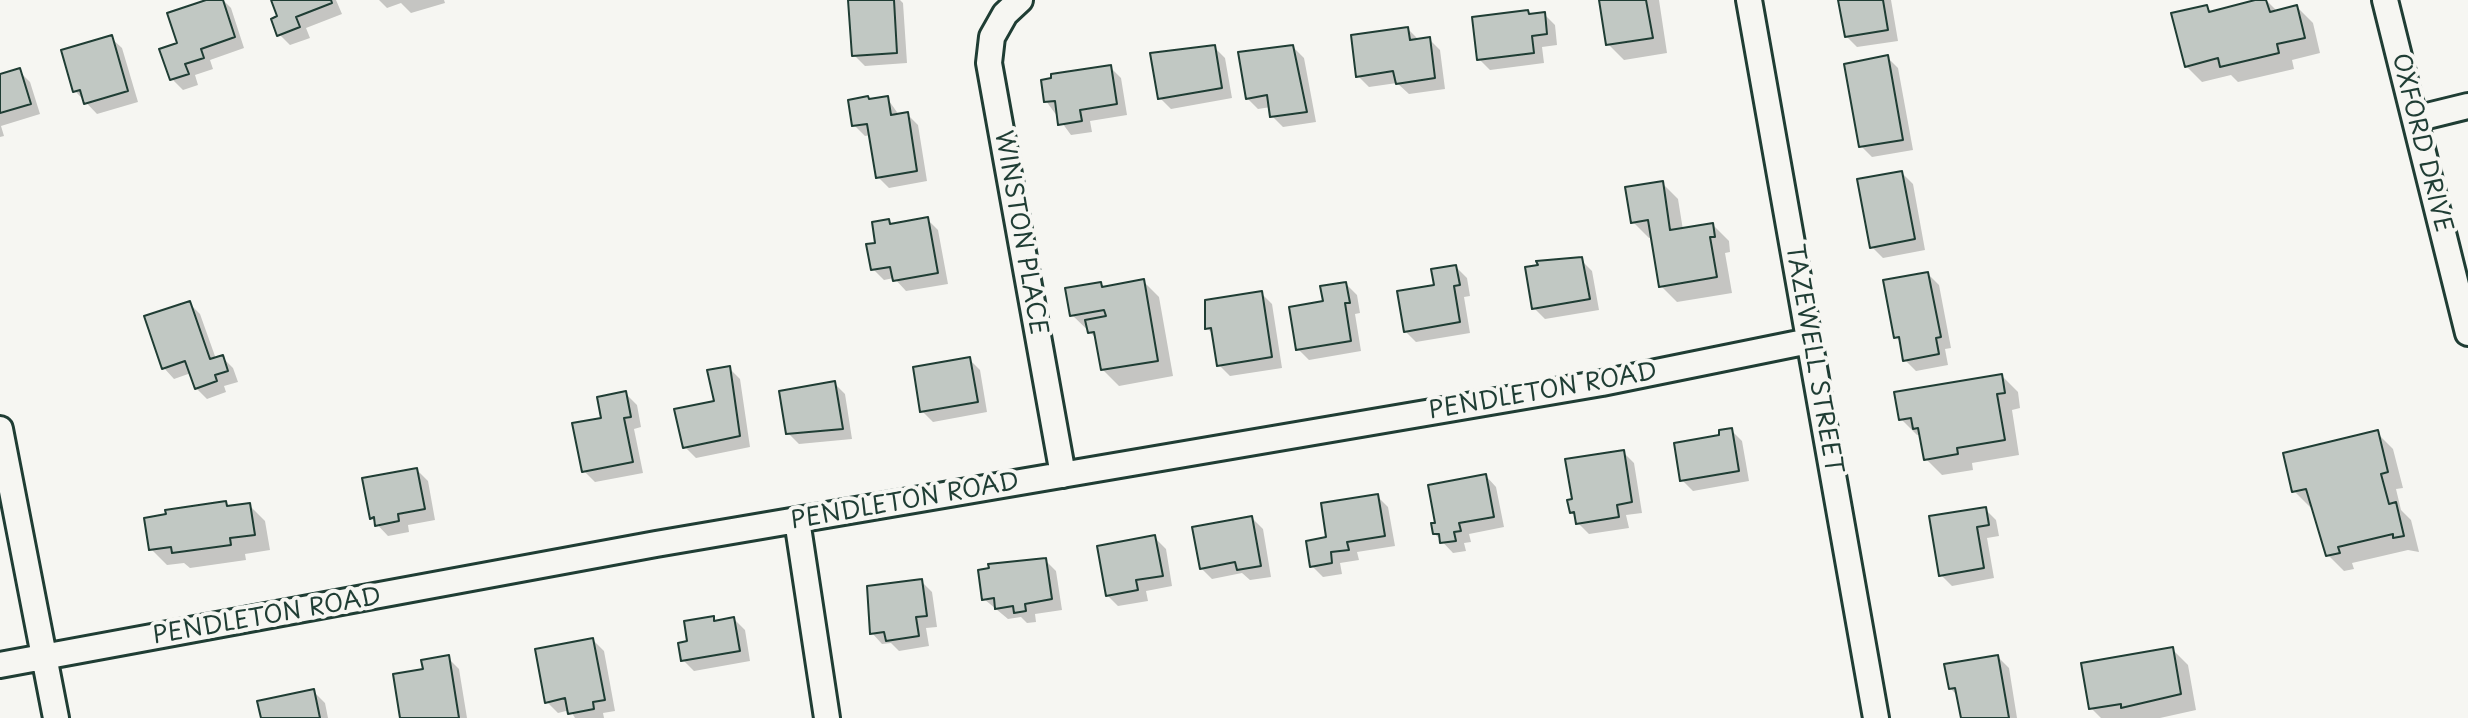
<!DOCTYPE html>
<style>
body{margin:0}
canvas{display:block;background:#f6f6f2}
</style>
<canvas width="2468" height="718"></canvas>
<script>
const ctx = document.querySelector('canvas').getContext('2d');
ctx.lineJoin = 'round';
function fill(path, color) {
  ctx.fillStyle = color;
  ctx.fill(path, 'evenodd');
}
function poly(rows) {
  const path = new Path2D();
  for (const r of rows) {
    path.moveTo(r[0], r[1]);
    for (let i = 2; i < r.length; i += 2) path.lineTo(r[i], r[i + 1]);
  }
  return path;
}
function stroke(path, color, width, dash) {
  ctx.strokeStyle = color;
  ctx.lineWidth = width;
  ctx.lineCap = dash ? 'butt' : 'round';
  ctx.setLineDash(dash || []);
  ctx.stroke(path);
}
function write(font, color, halo, rows, align = 'center') {
  ctx.font = font + ' "Playpen Sans",sans-serif';
  ctx.lineWidth = 8;
  ctx.setLineDash([]);
  ctx.textBaseline = 'middle';
  ctx.strokeStyle = halo;
  ctx.fillStyle = color;
  for (const [text, x, y, turn = 0] of rows) {
    ctx.save();
    ctx.translate(x, y);
    ctx.rotate((+turn || 0) * Math.PI / 180);
    ctx.textAlign = isNaN(turn) ? turn : align;
    if (halo) ctx.strokeText(text, 0, 0);
    ctx.fillText(text, 0, 0);
    ctx.restore();
  }
}
const shadow = poly([
 [212,0,223,0,231,8,244,48,210,60,213,69,195,75,198,85,183,90,172,79,180,44],
 [273,0,336,0,342,14,306,28,310,38,290,45,279,34,280,18],
 [379,0,444,0,445,3,411,13,401,3,387,8],
 [850,0,900,0,903,3,907,63,865,66,854,55],
 [1601,0,1659,0,1667,53,1624,60,1608,44],
 [1840,0,1891,0,1898,41,1857,47,1846,36],
 [2266,0,2278,12,2297,7,2313,23,2320,53,2292,60,2294,69,2238,82,2231,75,2202,82,2186,66,2206,7,2212,13],
 [1528,12,1532,16,1544,14,1555,25,1557,45,1542,47,1544,63,1490,70,1479,59],
 [1408,29,1420,41,1429,39,1440,50,1445,89,1409,94,1397,83,1369,87,1358,76],
 [111,38,122,48,138,102,97,114,75,91],
 [1214,47,1225,58,1232,98,1171,109,1160,98],
 [1293,47,1304,58,1316,122,1283,127,1272,116,1271,107,1258,109,1247,98],
 [1887,57,1898,68,1913,150,1872,157,1861,146],
 [1110,67,1121,78,1127,115,1090,121,1092,132,1071,135,1046,101],
 [19,71,30,82,40,114,1,126,4,136,0,137,0,76],
 [887,98,899,115,907,114,918,125,927,181,889,188,878,177,871,135,865,136,854,125,870,101],
 [1902,173,1913,184,1925,250,1883,258,1872,247],
 [1662,183,1678,199,1683,230,1713,225,1729,241,1730,252,1725,253,1732,293,1677,302,1661,286,1653,237,1649,238,1633,222],
 [927,219,938,230,948,284,906,291,894,278,884,280,873,269,878,244,889,221,892,225],
 [1581,260,1592,271,1599,310,1545,319,1534,308,1541,266],
 [1456,267,1467,278,1470,296,1464,297,1470,333,1416,342,1405,331,1436,286],
 [1928,274,1939,285,1951,348,1945,349,1948,365,1916,371,1905,360,1902,344,1896,337],
 [1143,281,1159,297,1173,376,1119,386,1103,370,1098,340,1072,315,1101,284,1105,288],
 [1346,284,1357,295,1360,313,1355,314,1361,351,1309,360,1298,349,1325,302],
 [1261,293,1272,304,1282,368,1230,376,1219,365,1214,335,1207,328],
 [189,303,200,314,216,359,222,357,233,368,238,382,224,386,226,392,207,399,196,388,191,373,174,379,164,368],
 [969,359,980,370,987,412,933,422,922,411],
 [729,368,740,379,750,447,696,458,685,447,716,402],
 [2002,376,2018,392,2020,408,2012,410,2019,455,1972,463,1973,470,1942,475,1926,459,1921,434,1917,435,1901,419],
 [834,383,845,394,852,439,799,444,788,433],
 [626,394,637,405,641,427,634,429,643,473,595,482,584,471,604,419],
 [1731,430,1742,441,1749,481,1693,491,1682,480],
 [2377,433,2393,449,2403,488,2396,489,2401,510,2411,520,2419,552,2408,550,2352,563,2354,569,2344,571,2328,555,2313,506,2310,507,2294,491],
 [1623,452,1634,463,1642,513,1626,515,1629,528,1589,534,1578,523,1570,502],
 [417,470,428,481,435,520,408,525,409,532,388,536,371,518,364,480],
 [1486,476,1496,487,1504,527,1469,534,1471,542,1464,543,1466,551,1453,553,1435,534],
 [1377,496,1388,507,1395,546,1357,552,1359,560,1340,563,1342,574,1323,577,1312,566,1328,539],
 [225,503,229,508,249,505,265,521,270,550,245,554,246,560,190,568,184,563,167,565,151,549],
 [1985,509,1996,520,1999,536,1987,538,1994,578,1952,586,1941,575],
 [1252,518,1263,529,1271,577,1250,580,1242,573,1212,579,1201,568],
 [1155,538,1166,549,1172,586,1146,591,1148,601,1118,606,1107,595],
 [1045,560,1056,571,1062,610,1035,614,1036,622,1027,623,1021,617,1008,619,984,599],
 [921,581,932,592,937,627,926,628,929,646,899,651,891,643,882,644,872,633],
 [713,618,717,622,734,619,745,630,750,661,694,671,683,660,689,643],
 [593,640,604,651,615,711,603,713,604,718,575,718,570,710,558,713,547,702],
 [2172,649,2188,665,2196,710,2160,718,2101,718,2091,708],
 [1998,657,2009,668,2017,718,1963,718,1959,697,1950,688],
 [448,658,459,669,467,718,402,718,425,671],
 [314,692,325,703,328,718,263,718]
]);
const building = poly([
 [206,0,223,0,235,37,201,49,204,58,185,64,189,74,170,80,159,49,177,43,167,13,206,0],
 [271,0,331,0,332,3,296,17,300,27,277,36,271,19,277,16,271,0],
 [848,0,894,0,897,53,852,56,848,0],
 [1599,0,1646,0,1653,38,1606,45,1599,0],
 [1838,0,1883,0,1888,30,1845,37,1838,0],
 [2255,0,2266,0,2270,12,2297,5,2305,38,2277,44,2279,53,2220,67,2218,58,2185,67,2171,13,2207,5,2209,12,2255,0],
 [1528,10,1529,14,1545,12,1547,34,1532,36,1534,53,1477,60,1472,17,1528,10],
 [1408,27,1410,40,1430,37,1435,78,1396,84,1393,71,1356,77,1351,35,1408,27],
 [112,35,128,91,84,104,80,90,73,92,61,50,112,35],
 [1215,45,1222,88,1158,99,1150,53,1215,45],
 [1293,45,1307,112,1270,117,1267,95,1246,99,1238,52,1293,45],
 [1888,55,1903,140,1859,147,1844,64,1888,55],
 [1111,65,1117,104,1080,110,1082,121,1058,125,1055,101,1044,102,1041,80,1051,78,1051,74,1111,65],
 [20,68,31,104,0,113,0,74,20,68],
 [868,96,869,99,888,96,891,115,908,112,917,171,876,178,867,124,852,126,848,100,868,96],
 [1902,171,1915,239,1870,248,1857,179,1902,171],
 [1663,181,1670,230,1713,223,1715,237,1710,237,1717,277,1659,287,1648,220,1631,223,1625,187,1663,181],
 [928,217,938,273,893,281,890,267,871,270,866,244,875,243,872,222,889,219,890,224,928,217],
 [1582,257,1590,299,1532,309,1525,267,1538,265,1536,261,1582,257],
 [1456,265,1460,285,1454,286,1460,322,1404,332,1397,291,1434,285,1431,269,1456,265],
 [1928,272,1941,337,1936,338,1939,354,1903,361,1899,337,1894,338,1883,280,1928,272],
 [1144,279,1158,361,1101,370,1094,332,1088,333,1085,320,1106,316,1104,310,1070,316,1065,288,1101,282,1102,287,1144,279],
 [1346,282,1350,303,1345,303,1351,341,1296,350,1289,307,1323,301,1320,286,1346,282],
 [1262,291,1272,357,1217,366,1211,328,1205,329,1205,300,1262,291],
 [190,301,210,359,223,355,228,371,215,375,217,381,195,389,185,361,162,369,144,316,190,301],
 [970,357,978,402,920,412,913,367,970,357],
 [730,366,740,436,683,448,674,409,714,401,707,370,730,366],
 [2002,374,2005,393,1997,394,2005,440,1957,448,1958,454,1924,460,1918,428,1913,429,1911,418,1899,420,1894,392,2002,374],
 [835,381,843,429,786,434,779,391,835,381],
 [626,391,631,417,624,418,633,462,582,472,572,423,601,418,597,397,626,391],
 [1732,428,1739,471,1680,481,1674,443,1719,435,1719,430,1732,428],
 [2378,430,2388,472,2381,474,2389,504,2396,502,2404,536,2393,538,2393,534,2338,547,2340,553,2326,556,2306,489,2292,492,2283,453,2378,430],
 [1624,450,1632,502,1617,505,1619,517,1576,524,1574,512,1570,513,1567,500,1572,499,1565,459,1624,450],
 [417,468,425,509,398,514,399,521,375,526,374,517,370,519,362,478,417,468],
 [1486,474,1494,517,1459,523,1461,531,1454,532,1456,541,1440,543,1439,534,1433,534,1431,523,1435,523,1428,485,1486,474],
 [1378,494,1385,536,1347,542,1349,550,1331,552,1332,563,1310,567,1306,541,1326,537,1321,503,1378,494],
 [226,501,227,506,250,503,255,535,230,538,231,545,172,553,171,547,149,550,144,518,166,514,165,510,226,501],
 [1986,507,1989,525,1977,527,1984,568,1939,576,1929,516,1986,507],
 [1252,516,1261,566,1237,570,1235,562,1200,569,1192,527,1252,516],
 [1155,535,1163,576,1136,580,1138,590,1106,596,1097,546,1155,535],
 [1046,558,1052,599,1025,604,1026,611,1014,613,1013,606,995,609,994,598,982,600,978,570,989,568,988,564,1046,558],
 [922,579,927,616,916,617,919,636,886,641,884,632,870,634,867,586,922,579],
 [714,616,714,621,734,617,740,651,681,661,678,643,687,641,684,621,714,616],
 [593,638,605,700,593,702,594,709,568,714,565,698,545,703,535,649,593,638],
 [2173,647,2181,694,2121,708,2121,704,2089,709,2081,663,2173,647],
 [449,655,459,718,400,718,393,674,423,669,421,660,449,655],
 [1998,655,2009,718,1961,718,1955,688,1949,689,1944,664,1998,655],
 [314,689,320,718,261,718,257,701,314,689]
]);
const minor = poly([
 [1020,0,1005,14,992,37,989,63,1063,475],
 [1749,0,1876,718],
 [2385,0,2468,333],
 [2415,119,2468,106],
 [0,429,56,718],
 [797,520,827,718],
 [0,665,656,544,1602,383,1809,341]
]);
const streetNames = [
 ["OXFORD DRIVE",2421,143,76],
 ["WINSTON PLACE",1020,233,80],
 ["TAZEWELL STREET",1813,359,80],
 ["PENDLETON ROAD",1543,392,-10],
 ["PENDLETON ROAD",905,502,-10],
 ["PENDLETON ROAD",267,617,-10]
];
fill(shadow, '#0003');
fill(building, '#c1c8c3');
stroke(building, '#1f3d34', 2);
stroke(minor, '#1f3d34', 30);
stroke(minor, '#f6f6f2', 24);
write('24px', '#1f3d34', '#f6f6f2', streetNames);
</script>
